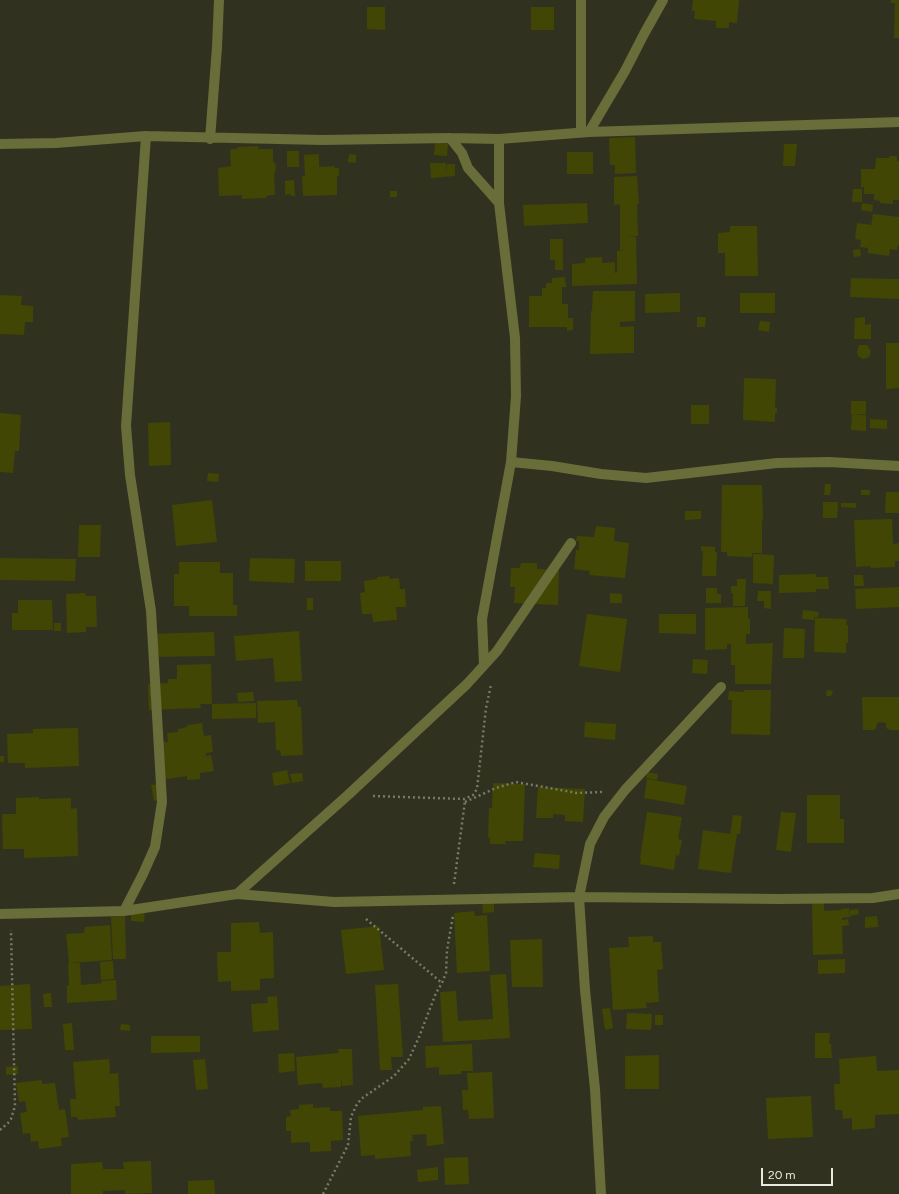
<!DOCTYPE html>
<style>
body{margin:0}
#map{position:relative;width:899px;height:1194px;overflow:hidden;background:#30321f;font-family:Figtree,sans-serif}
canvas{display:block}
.scale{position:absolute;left:761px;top:1168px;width:72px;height:18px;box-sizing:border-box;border:2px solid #e8eade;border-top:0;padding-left:5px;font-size:12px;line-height:14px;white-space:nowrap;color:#e8eade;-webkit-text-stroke:3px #30321f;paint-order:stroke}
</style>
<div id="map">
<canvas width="899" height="1194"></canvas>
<div class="scale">20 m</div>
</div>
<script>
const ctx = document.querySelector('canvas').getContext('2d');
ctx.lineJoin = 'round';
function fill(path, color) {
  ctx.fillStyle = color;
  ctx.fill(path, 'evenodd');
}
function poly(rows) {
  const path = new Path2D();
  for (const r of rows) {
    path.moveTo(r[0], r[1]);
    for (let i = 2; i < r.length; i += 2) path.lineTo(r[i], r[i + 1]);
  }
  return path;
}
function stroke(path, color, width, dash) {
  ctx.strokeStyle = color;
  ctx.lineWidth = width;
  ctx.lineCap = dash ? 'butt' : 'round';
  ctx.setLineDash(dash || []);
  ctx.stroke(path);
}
const building = poly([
 [693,0,739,0,737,23,729,22,729,28,716,28,716,21,694,19,695,11,692,11],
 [891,0,899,0,899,38,894,38,895,3,891,3],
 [367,7,385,7,385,30,367,29],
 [531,7,554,7,554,30,531,30],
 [635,137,636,173,615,174,615,165,610,165,609,138],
 [435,143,448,144,447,156,434,155],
 [784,144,797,144,795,166,783,166],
 [258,146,258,149,273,149,273,161,275,163,276,168,274,175,275,195,269,195,265,198,242,199,242,195,219,196,218,168,231,166,230,150,238,148,238,147],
 [287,151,299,151,299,167,287,167],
 [567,152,593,152,593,174,567,174],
 [319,154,319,167,335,166,334,168,339,168,339,176,337,176,337,195,303,196,302,176,305,176,304,155],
 [349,154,356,155,356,163,348,162],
 [889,156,897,156,897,161,899,161,899,200,893,200,893,204,880,203,880,201,874,200,874,194,864,194,864,187,861,187,861,169,875,169,876,158,889,158],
 [430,163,446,163,447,173,447,164,455,164,455,176,431,178],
 [637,176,639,204,637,204,638,236,627,237,636,237,637,284,572,286,572,264,585,263,585,258,602,257,602,263,615,262,615,273,617,272,617,251,628,250,620,250,620,204,614,205,614,177],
 [294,180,295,196,291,196,291,194,285,195,285,181],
 [853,189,862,189,862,202,852,202],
 [390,191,397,191,397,197,390,197],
 [587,203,588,223,524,226,523,205],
 [862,203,873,205,872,212,861,210],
 [873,214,899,217,899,245,898,245,897,250,890,249,889,256,868,253,868,248,860,247,861,240,855,239,857,223,871,225],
 [730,226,757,226,758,276,725,276,725,253,718,253,718,233,730,232],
 [550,239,563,239,563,270,555,270,555,260,550,260],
 [860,249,861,256,854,257,853,250],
 [565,277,566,287,562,287,562,304,568,304,568,318,573,318,573,330,567,331,567,327,529,327,529,296,542,296,542,288,546,288,546,283,552,283,552,278],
 [851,278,899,279,899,299,850,297],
 [593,291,635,291,635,321,620,322,620,327,634,326,634,353,590,354,591,311,592,311],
 [680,293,680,312,645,313,645,294],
 [740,293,775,293,775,313,740,313],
 [0,295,22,296,21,305,33,306,33,322,25,322,24,335,0,334],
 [697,317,706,317,705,327,697,327],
 [865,317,865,325,871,324,871,339,854,339,855,318],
 [760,321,770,322,769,332,758,330],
 [886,343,899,343,899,388,886,389],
 [859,345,867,345,871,351,869,357,863,359,858,356,857,352],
 [744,378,776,379,775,408,777,408,777,413,775,413,775,422,743,420],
 [851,401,866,401,866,414,851,414],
 [691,405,709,405,709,424,691,424],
 [0,413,21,415,19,451,15,451,13,473,0,472],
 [852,414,866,415,866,431,851,430],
 [870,419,887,420,887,429,870,428],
 [170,422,171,465,149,466,148,423],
 [208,473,219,474,218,482,207,481],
 [825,484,831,484,830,495,824,495],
 [722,485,762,485,763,520,762,521,762,553,752,553,752,557,727,556,727,552,721,552],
 [861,490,870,490,870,495,861,495],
 [886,492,899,492,899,513,885,513],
 [212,500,217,542,176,546,172,505],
 [823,502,838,502,837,518,823,518],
 [841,503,856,503,856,508,841,507],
 [685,511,701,511,701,519,685,520],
 [892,519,893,544,899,543,899,561,895,561,895,567,871,568,870,566,856,567,854,520],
 [79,525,101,525,100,557,78,557],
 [596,526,615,528,614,541,629,543,625,578,589,575,590,571,574,569,576,550,579,550,579,541,576,541,577,536,594,537],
 [701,546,715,547,715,552,717,552,716,576,702,576,703,551,701,551],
 [753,554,774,555,773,584,753,583],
 [0,558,76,559,75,581,0,580],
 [250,558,295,559,294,583,249,581],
 [305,561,341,561,341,581,305,581],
 [179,562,220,562,220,573,233,573,233,605,237,605,237,616,189,616,189,606,174,606,174,574,179,574],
 [521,563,537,563,537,569,559,570,558,605,514,603,515,587,510,587,511,568,520,568],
 [816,574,816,577,828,577,829,589,816,589,816,592,779,593,779,575],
 [854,575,863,575,864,586,854,586],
 [389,576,390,579,399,578,400,589,405,589,406,607,396,607,397,620,373,622,372,614,362,614,360,593,365,592,364,581,377,579,377,577],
 [737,579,746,579,745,606,733,606,733,593,731,593,731,586,737,586],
 [899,587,899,607,856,609,855,589],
 [706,588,717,588,717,594,721,594,721,603,706,603],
 [758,591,771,591,771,609,764,608,764,601,757,601],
 [85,593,86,596,96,596,97,627,86,627,86,632,67,633,66,594],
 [610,593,622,594,622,603,610,603],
 [307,598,313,598,313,610,307,610],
 [18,600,52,600,53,630,12,630,12,613,18,613],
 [748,607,748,619,750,619,750,634,746,634,746,644,773,643,771,684,735,684,735,665,731,665,731,644,727,644,727,649,705,650,705,608],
 [803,610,819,612,818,617,815,617,815,615,814,620,802,619],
 [587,614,627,619,620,672,579,666],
 [659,614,696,614,696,634,659,633],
 [815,618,847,619,846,625,848,625,848,643,846,643,846,653,814,652],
 [54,623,61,623,61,631,54,631],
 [784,628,805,629,804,658,783,658],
 [299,631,302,681,275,682,273,658,236,661,234,636],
 [214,632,215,656,149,657,149,634],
 [693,659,708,660,707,674,692,673],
 [211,664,212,704,200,704,201,708,149,710,148,684,168,683,168,679,177,679,177,665],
 [744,690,771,690,770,735,731,734,732,700,728,700,729,691,744,692],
 [827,690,833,691,831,696,826,696],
 [253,692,254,701,238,702,237,693],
 [862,697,899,697,899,730,890,730,886,728,886,723,878,722,875,730,863,730],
 [297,700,298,707,301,707,303,755,281,756,280,750,276,750,275,722,258,723,257,701],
 [256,703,256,718,212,719,212,704],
 [585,722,616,724,615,740,584,737],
 [202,723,204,736,211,735,213,752,206,753,206,756,211,755,214,771,200,773,200,779,187,780,187,776,161,780,161,742,168,742,167,733,178,732,178,729,187,727,187,725],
 [78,728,79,766,25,768,25,763,8,763,7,734,33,733,33,729],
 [0,756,4,756,4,762,0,762],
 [287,770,290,783,274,786,272,773],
 [647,772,658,774,657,780,646,778],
 [302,773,303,781,292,783,290,774],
 [647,779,687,786,684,805,644,798],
 [164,783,167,798,154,801,151,785],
 [493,783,525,784,523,841,505,841,506,844,490,844,490,837,488,838,489,808,492,808],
 [538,787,585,789,583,822,565,821,565,815,553,814,553,818,536,818],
 [807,795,840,795,840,819,844,819,844,843,807,843],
 [39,797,39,799,71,798,71,809,77,808,78,856,24,858,24,849,3,849,2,814,16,814,16,798],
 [647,812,682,817,678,839,682,840,679,856,676,855,674,870,640,864,641,859,640,859],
 [781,812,796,813,791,852,776,850],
 [733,815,742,816,740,834,737,834,731,873,698,869,703,830,730,834],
 [535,853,560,855,559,869,533,867],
 [494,900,494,912,483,913,482,901],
 [824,902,824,911,842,910,841,909,849,908,850,917,842,918,842,920,848,919,849,925,842,926,843,954,813,955,812,903],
 [131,908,145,909,144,922,131,921],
 [858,909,859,914,850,916,850,910],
 [474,911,475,916,487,915,490,971,457,973,454,913],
 [125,916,126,959,113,959,111,917],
 [877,916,878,927,865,928,865,917],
 [259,922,260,933,273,932,274,978,260,979,260,990,231,991,231,981,218,982,217,952,231,952,231,923],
 [110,925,112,960,69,963,66,934,84,933,85,927],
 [379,926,384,970,346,974,341,930],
 [653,936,653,942,661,942,663,969,657,970,659,1002,646,1003,647,1008,613,1010,609,948,629,947,628,937],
 [542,939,543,987,512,987,510,940],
 [845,959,845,973,818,974,818,960],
 [113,961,114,979,101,980,100,962],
 [68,963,80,963,81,985,102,983,101,981,116,980,117,1000,67,1003,67,986,69,985],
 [506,974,510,1038,443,1042,440,992,456,991,458,1021,493,1019,490,975],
 [30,984,32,1029,0,1030,0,986],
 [398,984,403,1057,391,1057,392,1070,380,1070,375,985],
 [51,993,52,1007,44,1007,43,994],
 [277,996,279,1030,253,1032,251,1004,268,1003,267,997],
 [610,1008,613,1028,605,1030,602,1009],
 [627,1013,652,1014,651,1030,626,1029],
 [655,1015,663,1015,663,1025,655,1025],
 [72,1023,74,1050,65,1050,63,1024],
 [121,1024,130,1025,130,1031,120,1030],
 [815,1033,830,1033,829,1044,831,1044,832,1058,815,1058],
 [151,1036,200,1036,200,1052,151,1053],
 [472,1044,473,1071,461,1071,461,1074,439,1075,439,1067,426,1068,425,1046],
 [338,1049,352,1049,353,1085,342,1086,341,1075,341,1087,323,1088,322,1083,298,1085,296,1057,339,1053],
 [294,1053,295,1071,279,1073,278,1054],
 [659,1055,659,1089,625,1089,625,1056],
 [876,1056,877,1071,899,1070,899,1114,875,1115,875,1128,852,1130,852,1118,843,1119,842,1110,835,1110,834,1084,840,1084,839,1059],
 [109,1059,110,1074,118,1073,120,1106,115,1106,116,1117,78,1120,77,1117,71,1117,70,1099,76,1099,73,1062],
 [205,1059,208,1089,196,1090,193,1060],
 [18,1066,18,1074,6,1075,6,1067],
 [492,1072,494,1118,469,1119,468,1110,463,1110,462,1090,468,1090,467,1073],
 [42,1080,42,1084,55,1083,59,1110,65,1109,69,1137,61,1138,62,1146,39,1149,38,1141,31,1142,30,1133,23,1134,20,1113,27,1112,25,1101,19,1102,16,1083],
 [811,1096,813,1137,768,1139,766,1098],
 [313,1104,313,1108,330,1107,330,1111,342,1111,343,1140,331,1141,331,1151,310,1152,310,1142,291,1143,291,1131,286,1131,286,1117,291,1116,290,1110,299,1109,299,1105],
 [441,1106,444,1144,427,1146,426,1134,412,1135,413,1141,410,1141,411,1156,375,1159,375,1155,361,1156,358,1116,423,1110,423,1107],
 [468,1157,469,1184,445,1185,444,1158],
 [151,1161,152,1193,125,1194,125,1190,103,1191,103,1194,71,1194,71,1164,102,1162,103,1169,124,1169,123,1162],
 [438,1167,438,1180,418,1182,417,1170],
 [214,1180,215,1194,188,1194,188,1181]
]);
const path = poly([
 [373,796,464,799,473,795,477,789,486,708,491,685],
 [465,802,496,788,516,782,577,793,602,792],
 [454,884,465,801],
 [366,919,442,983],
 [0,1130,8,1123,11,1119,15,1106,11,930],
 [323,1194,348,1145,351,1117,356,1106,361,1099,394,1076,409,1059,419,1037,436,993,442,983,446,973,447,950,453,916]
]);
const street = poly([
 [581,132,581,0],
 [589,132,625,71,644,34,663,0],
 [450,138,462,153,468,168,499,203],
 [210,139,217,47,219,0],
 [0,144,56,143,146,136,322,140,450,138,499,139,589,132,899,122],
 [511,462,552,466,601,474,646,478,777,463,829,462,899,466],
 [484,665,482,619,511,462,516,396,515,338,499,203,499,139],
 [237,894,348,795,467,684,497,651,571,543],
 [124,911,143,874,155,847,162,802,151,611,130,475,126,426,146,136],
 [0,914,124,911,237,894,334,902,579,897,779,899,873,898,899,894],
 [601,1194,595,1089,585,990,579,897,590,844,604,817,625,790,721,687]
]);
fill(building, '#424604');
stroke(path, '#787a6a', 2.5, [2, 3]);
stroke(street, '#686d3a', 10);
</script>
